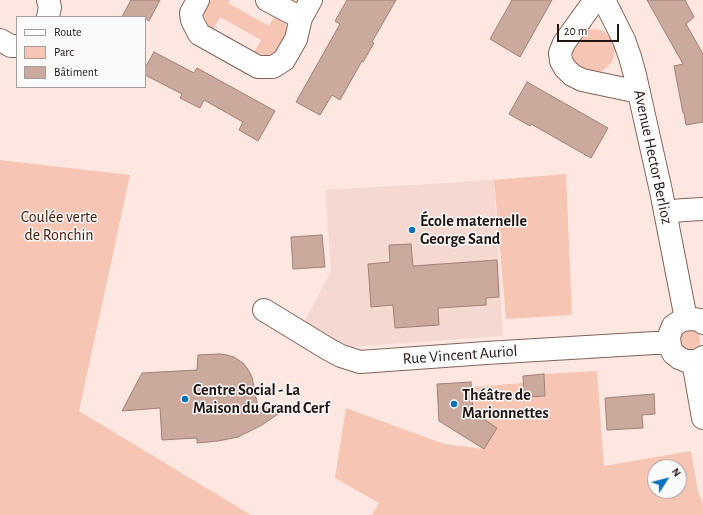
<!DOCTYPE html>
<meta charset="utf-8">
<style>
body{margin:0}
#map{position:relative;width:703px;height:515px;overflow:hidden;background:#fee7e0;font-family:"Alegreya Sans",sans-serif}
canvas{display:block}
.legend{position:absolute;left:16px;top:16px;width:130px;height:72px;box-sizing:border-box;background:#fafafa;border:1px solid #a49f9d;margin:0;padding:5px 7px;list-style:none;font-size:12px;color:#231612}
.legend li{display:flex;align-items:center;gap:8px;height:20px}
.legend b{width:20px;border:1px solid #a49f9d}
.north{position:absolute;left:647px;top:459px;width:40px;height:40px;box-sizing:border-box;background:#fafafa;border:1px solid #a49f9d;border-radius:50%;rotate:54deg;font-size:11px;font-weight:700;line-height:16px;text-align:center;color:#231612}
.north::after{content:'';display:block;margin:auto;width:14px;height:18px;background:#0970bc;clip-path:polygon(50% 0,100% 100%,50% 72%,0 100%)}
.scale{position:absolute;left:557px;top:24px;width:62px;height:18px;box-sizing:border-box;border:2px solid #231612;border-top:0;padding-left:5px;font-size:12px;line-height:14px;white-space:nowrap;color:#231612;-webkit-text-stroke:3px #fafafa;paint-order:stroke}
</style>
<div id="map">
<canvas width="703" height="515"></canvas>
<ul class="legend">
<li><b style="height:5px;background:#fff"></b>Route</li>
<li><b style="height:11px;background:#f7c5b4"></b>Parc</li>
<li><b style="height:11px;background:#cca99d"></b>Bâtiment</li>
</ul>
<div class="north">N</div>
<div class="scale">20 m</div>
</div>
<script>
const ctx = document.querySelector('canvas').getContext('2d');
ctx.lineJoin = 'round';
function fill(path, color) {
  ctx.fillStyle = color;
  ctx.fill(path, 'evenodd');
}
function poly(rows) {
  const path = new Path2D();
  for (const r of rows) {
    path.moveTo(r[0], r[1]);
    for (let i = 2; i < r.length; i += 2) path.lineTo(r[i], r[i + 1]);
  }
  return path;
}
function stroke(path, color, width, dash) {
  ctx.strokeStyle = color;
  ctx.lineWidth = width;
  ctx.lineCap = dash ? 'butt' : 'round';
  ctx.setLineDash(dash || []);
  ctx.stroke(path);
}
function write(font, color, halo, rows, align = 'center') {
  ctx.font = font + ' "Alegreya Sans",sans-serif';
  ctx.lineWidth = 3;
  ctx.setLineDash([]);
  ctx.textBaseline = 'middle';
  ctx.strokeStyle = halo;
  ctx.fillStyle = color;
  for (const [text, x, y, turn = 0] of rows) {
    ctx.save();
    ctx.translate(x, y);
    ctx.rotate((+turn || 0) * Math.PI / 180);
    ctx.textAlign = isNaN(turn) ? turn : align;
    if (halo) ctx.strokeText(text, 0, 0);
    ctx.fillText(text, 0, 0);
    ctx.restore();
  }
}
const built = poly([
 [494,180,503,336,338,348,302,326,331,271,325,190]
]);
const green = poly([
 [206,0,230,0,228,3,269,26,276,14,281,18,286,24,288,33,277,52,271,55,265,55,254,52,261,40,220,17,213,30,209,27,206,22,203,10],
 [596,29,603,31,609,36,613,42,615,49,614,56,612,62,607,67,602,71,595,72,582,69,577,65,573,59,572,51,582,32,589,30],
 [0,160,130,175,79,411,251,515,0,515],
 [566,174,572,315,506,319,494,180],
 [691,328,698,332,700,340,700,343,698,347,691,351,683,350,676,337,677,334],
 [597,371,604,466,691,451,698,492,703,503,703,515,372,515,379,503,335,478,346,408,444,444,484,449,497,428,473,412,471,387,523,383,524,397,545,396,544,374],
 [655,467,679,467,679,491,655,491]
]);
const building = poly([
 [131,0,160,0,149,21,145,18,145,17,122,17,131,0],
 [347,0,396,0,372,42,374,43,363,62,362,61,340,100,332,95,320,115,296,102,340,24,335,21,347,0],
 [512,0,552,0,520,57,490,39,512,0],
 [647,0,685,0,694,17,686,24,703,54,703,122,686,125,684,113,683,113,674,66,683,64,647,0],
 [154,52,194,73,197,68,275,111,258,141,239,130,243,122,204,100,200,108,180,98,182,94,145,75,145,68,154,52],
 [527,82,608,128,591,158,531,124,530,126,509,114,527,82],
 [322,235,325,267,293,269,291,237,322,235],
 [411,244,413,266,497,260,499,297,486,298,486,305,438,308,439,325,395,328,393,305,371,307,368,264,390,262,389,245,411,244],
 [220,354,227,355,234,357,243,363,247,368,252,377,258,408,290,406,262,425,238,437,218,441,197,443,197,438,162,440,160,408,122,411,142,373,197,370,198,355,220,354],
 [544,374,545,396,524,397,523,376,544,374],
 [471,382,473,412,497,428,484,449,439,421,437,384,471,382],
 [654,394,655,414,642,415,643,428,607,430,605,398,654,394]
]);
const street = poly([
 [48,0,50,7,48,17],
 [198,0,191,13,192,20,199,34,258,67,273,67,284,60,296,39,301,18,311,0],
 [267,0,301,18],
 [595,0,564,43,560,53,561,61,565,68,572,75,582,80,639,92],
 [604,0,624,40,630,57,635,75,661,191,686,319],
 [0,40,11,46,17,46],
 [665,212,684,210,703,209],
 [264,310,328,349,341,356,360,362,486,353,654,343,669,343],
 [703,323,700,320,693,319,682,320,673,326,669,336,670,347,673,353,679,358,686,361,693,361,699,360,703,357],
 [693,361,703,418]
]);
const markers = [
 [412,230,4,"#0970bc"],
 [185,399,4,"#0970bc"],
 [454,404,4,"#0970bc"]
];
const streetNames = [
 ["Avenue Hector Berlioz",653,157,78],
 ["Rue Vincent Auriol",460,355,-4]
];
const parkNames = [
 ["Coulée verte",59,217],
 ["de Ronchin",59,235]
];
const poiNames = [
 ["École maternelle",420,221],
 ["George Sand",420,239],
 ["Centre Social - La",193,390],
 ["Maison du Grand Cerf",193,408],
 ["Théâtre de",462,395],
 ["Marionnettes",462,413]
];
fill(built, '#f5d9d0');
fill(green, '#f7c5b4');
fill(building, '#cca99d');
stroke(building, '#a18075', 1);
stroke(street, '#836358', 24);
stroke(street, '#fff', 22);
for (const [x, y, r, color] of markers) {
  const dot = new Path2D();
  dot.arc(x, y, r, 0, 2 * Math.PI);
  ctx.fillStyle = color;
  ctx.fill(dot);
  stroke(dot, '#fafafa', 1.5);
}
write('16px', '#231612', '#fafafa', streetNames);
write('16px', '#4b1805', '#fafafa', parkNames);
write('bold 16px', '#231612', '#fafafa', poiNames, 'left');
</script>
